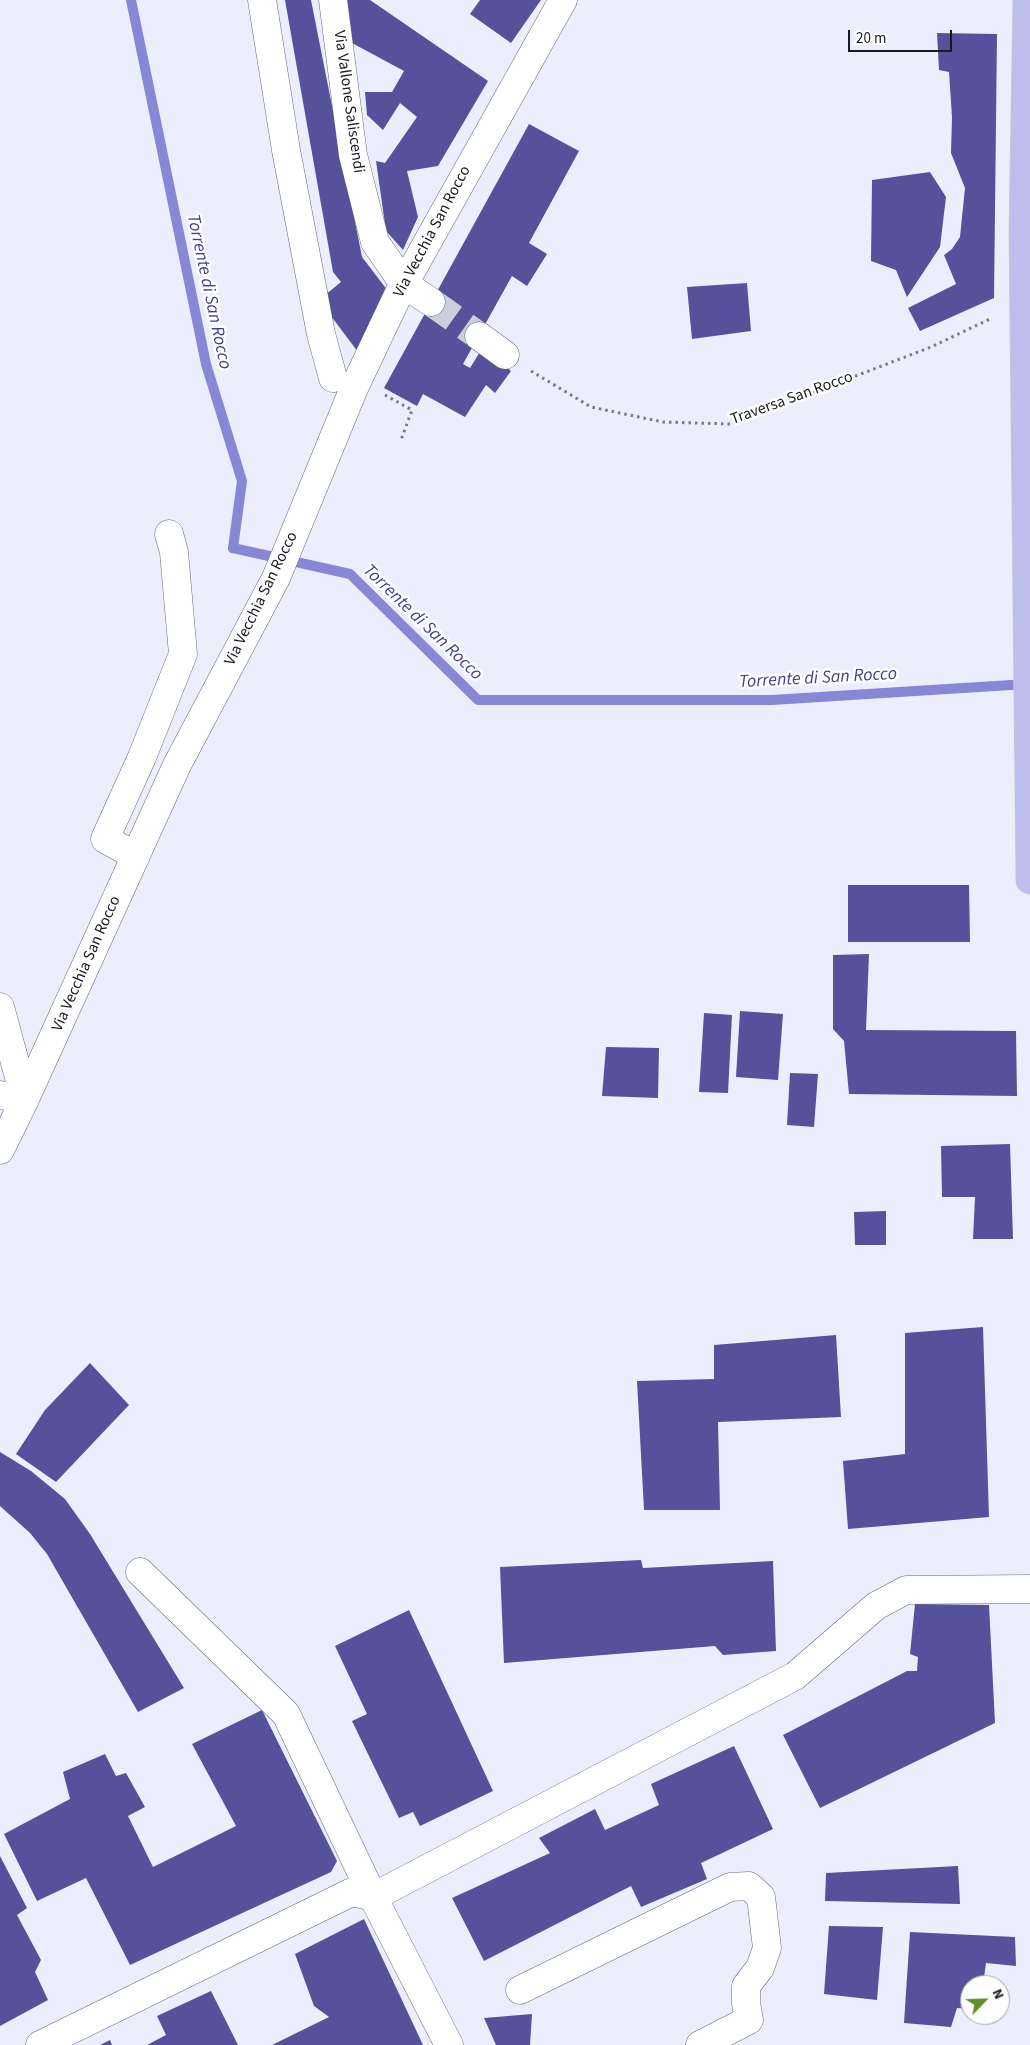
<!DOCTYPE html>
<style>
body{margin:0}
#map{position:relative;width:1030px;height:2045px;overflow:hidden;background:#edeefd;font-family:"Source Sans 3",sans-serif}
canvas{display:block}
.north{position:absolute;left:960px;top:1975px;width:50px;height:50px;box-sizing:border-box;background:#fff;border:1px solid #a3a3a6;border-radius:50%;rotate:66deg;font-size:14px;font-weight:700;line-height:20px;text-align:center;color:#191920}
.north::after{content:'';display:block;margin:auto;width:18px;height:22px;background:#5b912c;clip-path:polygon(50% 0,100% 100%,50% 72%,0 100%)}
.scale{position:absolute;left:848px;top:30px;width:104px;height:22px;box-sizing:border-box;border:2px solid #191920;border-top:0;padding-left:6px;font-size:15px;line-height:18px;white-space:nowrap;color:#191920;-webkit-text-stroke:4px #fff;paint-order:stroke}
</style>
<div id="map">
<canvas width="1030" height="2045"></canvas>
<div class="north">N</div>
<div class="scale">20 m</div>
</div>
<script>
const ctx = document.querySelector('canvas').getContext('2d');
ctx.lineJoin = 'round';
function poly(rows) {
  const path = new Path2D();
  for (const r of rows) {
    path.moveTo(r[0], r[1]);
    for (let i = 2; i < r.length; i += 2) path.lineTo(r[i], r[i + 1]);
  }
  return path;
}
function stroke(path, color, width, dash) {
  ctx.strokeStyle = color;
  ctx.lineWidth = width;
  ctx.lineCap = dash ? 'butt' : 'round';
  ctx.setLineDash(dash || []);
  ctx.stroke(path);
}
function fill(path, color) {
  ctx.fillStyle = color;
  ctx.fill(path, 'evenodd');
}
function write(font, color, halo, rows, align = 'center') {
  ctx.font = font + ' "Source Sans 3",sans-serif';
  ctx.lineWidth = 5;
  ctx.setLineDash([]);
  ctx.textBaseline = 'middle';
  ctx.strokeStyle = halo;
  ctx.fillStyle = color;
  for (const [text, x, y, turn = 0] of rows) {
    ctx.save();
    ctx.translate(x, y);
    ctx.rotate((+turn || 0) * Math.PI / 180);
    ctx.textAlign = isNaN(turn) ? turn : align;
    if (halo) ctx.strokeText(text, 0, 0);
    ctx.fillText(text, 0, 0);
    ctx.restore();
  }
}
const stream = poly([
 [131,0,206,364,242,481,233,548,350,574,478,700,772,700,1027,684]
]);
const building = poly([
 [285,0,311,0,362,257,391,295,361,356,319,300,341,282,333,272],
 [345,0,370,0,488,81,438,166,407,171,418,217,403,250,386,231,376,161,385,163,417,117,400,103,383,130,367,115,365,92,392,92,404,71,352,43],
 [480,0,541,0,511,43,470,14],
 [937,33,997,34,994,298,920,331,908,308,956,284,944,255,952,249,960,237,965,188,951,153,952,117,949,72,939,70],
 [529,124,579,151,529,243,547,254,527,286,512,276,463,364,470,368,483,347,511,371,495,393,486,385,465,417,423,394,417,406,384,388],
 [930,172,946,197,940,247,907,297,896,270,871,261,872,180],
 [747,283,751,331,692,339,687,287],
 [848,885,969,885,970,942,848,942],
 [869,954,866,1030,1016,1031,1017,1096,849,1094,844,1041,833,1029,833,955],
 [740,1011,783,1014,778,1080,736,1077],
 [704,1013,732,1015,728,1093,699,1092],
 [606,1047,659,1048,658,1098,602,1096],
 [790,1073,818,1074,814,1127,787,1125],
 [1010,1144,1013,1239,973,1239,975,1197,942,1197,941,1146],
 [886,1211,886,1245,855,1245,854,1212],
 [983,1327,989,1517,848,1529,843,1461,905,1454,905,1333],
 [836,1335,841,1417,718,1422,720,1510,644,1510,637,1381,714,1379,714,1345],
 [90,1363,129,1405,56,1482,16,1454,45,1410],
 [0,1452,31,1471,65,1499,90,1534,184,1688,138,1712,47,1554,30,1533,0,1506],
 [641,1560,643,1568,773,1561,776,1651,723,1655,715,1646,504,1663,500,1567],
 [915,1604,989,1605,995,1723,820,1808,783,1735,907,1671,917,1671,918,1657,910,1654],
 [409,1610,493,1791,420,1826,413,1812,399,1818,352,1721,367,1714,335,1646],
 [262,1710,337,1861,331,1872,130,1965,86,1878,37,1901,4,1834,70,1799,63,1772,105,1754,116,1776,126,1773,145,1807,128,1816,153,1867,236,1826,192,1744],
 [734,1746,773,1829,701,1863,707,1879,641,1907,631,1886,484,1961,452,1898,550,1853,539,1838,595,1809,605,1830,659,1805,651,1784],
 [0,1856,27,1908,17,1915,41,1960,35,1972,48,2000,0,2026],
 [958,1866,960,1904,825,1901,826,1873],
 [364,1919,423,2045,272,2045,329,2017,314,2006,295,1954],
 [829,1926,883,1927,877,2000,824,1994],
 [910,1932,1015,1937,1016,1966,986,1963,983,1985,970,1985,970,2009,957,2008,951,2027,904,2023],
 [211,1991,238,2045,147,2045,166,2035,157,2016],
 [532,2014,530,2045,496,2045,484,2018],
 [110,2040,112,2045,100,2045]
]);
const minorTunnel = poly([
 [431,302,479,336]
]);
const path = poly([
 [531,371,591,407,663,422,731,424,931,347,992,318],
 [385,395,412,410,401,440]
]);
const minor = poly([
 [262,0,286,150,321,334,333,378],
 [333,0,353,155,375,242,404,284,431,302],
 [479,336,505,355],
 [136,856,105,839,142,757,183,654,174,552,169,534],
 [0,1007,25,1099],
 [0,1095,25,1099],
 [0,1150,25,1099,177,765,276,578,354,388,399,293,563,0],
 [140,1572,286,1714,373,1897,449,2045],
 [520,1990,730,1887,749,1886,761,1897,767,1948,760,1968,746,1986,746,2003,749,2020,700,2045],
 [40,2045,352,1892,373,1897,795,1676,876,1606,906,1590,1030,1589]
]);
const major = poly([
 [1027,0,1023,232,1030,880]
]);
const streetNames = [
 ["Via Vallone Saliscendi",348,102,82],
 ["Via Vecchia San Rocco",433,232,-62],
 ["Traversa San Rocco",792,399,-20],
 ["Via Vecchia San Rocco",262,599,-64],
 ["Via Vecchia San Rocco",87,964,-66]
];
const waterNames = [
 ["Torrente di San Rocco",208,292,78],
 ["Torrente di San Rocco",422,623,44],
 ["Torrente di San Rocco",818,679,-3]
];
stroke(stream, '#8887d5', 10);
fill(building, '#55519a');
stroke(minorTunnel, '#cdcedc', 28, [28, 14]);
stroke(minor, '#676877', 29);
stroke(major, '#d1d1d2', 29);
stroke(path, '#7a7a85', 3, [2.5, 4]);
stroke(minor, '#fff', 28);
stroke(major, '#bebeec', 28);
write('16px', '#191920', '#fff', streetNames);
write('italic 18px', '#463b97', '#fff', waterNames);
</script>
